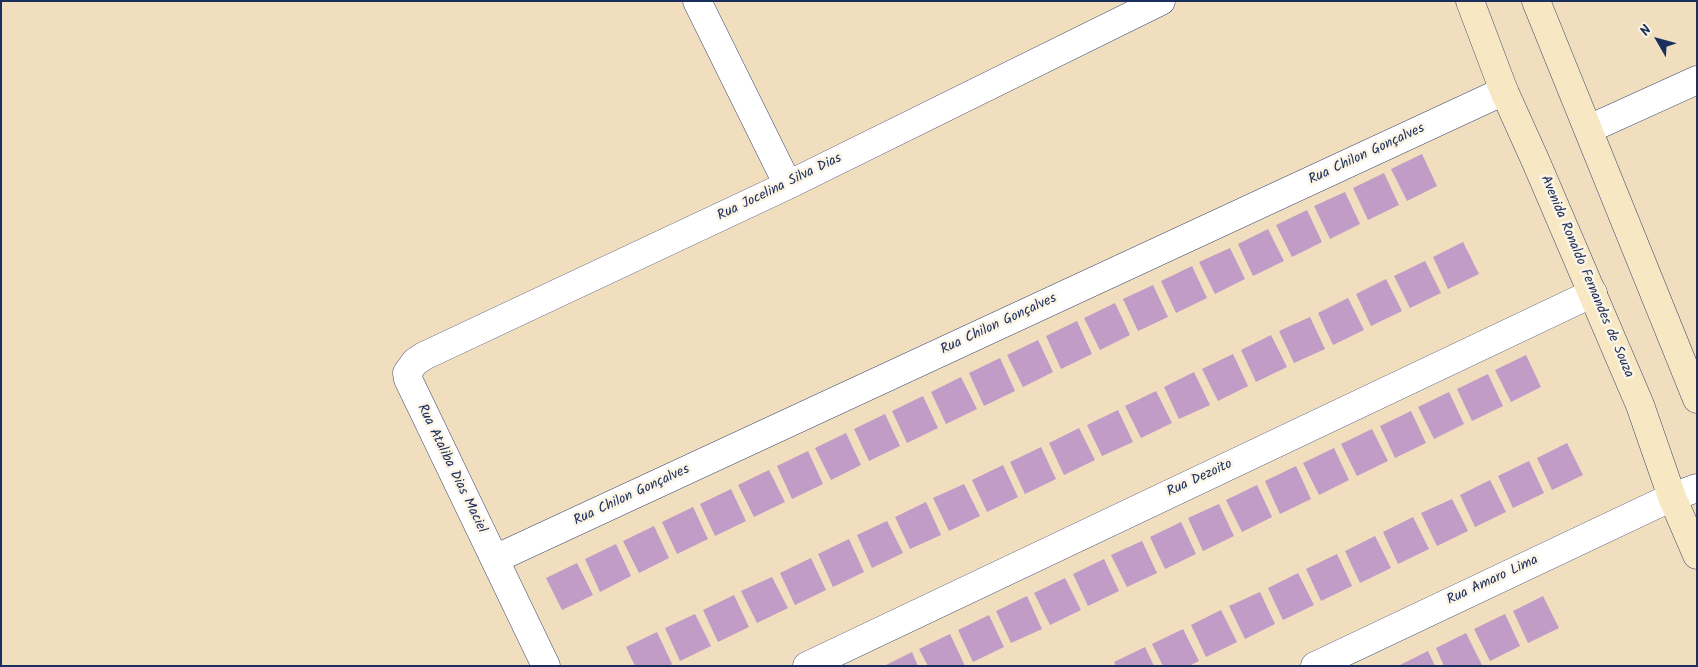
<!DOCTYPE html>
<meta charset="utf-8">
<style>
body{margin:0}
#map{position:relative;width:1698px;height:667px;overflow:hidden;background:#f1debe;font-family:Kalam,sans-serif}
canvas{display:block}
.frame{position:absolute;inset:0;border:2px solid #1b2f5e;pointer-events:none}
.north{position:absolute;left:1633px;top:15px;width:50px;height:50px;-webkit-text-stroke:4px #fcf5e5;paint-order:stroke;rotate:308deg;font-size:14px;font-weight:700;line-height:20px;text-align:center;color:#1b2f5e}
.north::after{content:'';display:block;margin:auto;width:18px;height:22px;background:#1b2f5e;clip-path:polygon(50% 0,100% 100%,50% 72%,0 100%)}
</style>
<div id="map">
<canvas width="1698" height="667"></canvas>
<div class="frame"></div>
<div class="north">N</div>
</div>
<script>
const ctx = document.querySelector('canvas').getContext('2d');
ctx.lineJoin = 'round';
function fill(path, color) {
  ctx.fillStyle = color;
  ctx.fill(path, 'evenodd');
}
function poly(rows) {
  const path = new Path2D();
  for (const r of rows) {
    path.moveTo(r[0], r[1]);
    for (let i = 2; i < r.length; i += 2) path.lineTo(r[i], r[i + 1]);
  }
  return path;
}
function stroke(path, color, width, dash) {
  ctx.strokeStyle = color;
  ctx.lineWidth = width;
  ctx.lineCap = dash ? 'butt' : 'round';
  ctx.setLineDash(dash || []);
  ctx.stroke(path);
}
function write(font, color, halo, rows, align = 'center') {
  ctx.font = font + ' Kalam,sans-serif';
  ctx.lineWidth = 5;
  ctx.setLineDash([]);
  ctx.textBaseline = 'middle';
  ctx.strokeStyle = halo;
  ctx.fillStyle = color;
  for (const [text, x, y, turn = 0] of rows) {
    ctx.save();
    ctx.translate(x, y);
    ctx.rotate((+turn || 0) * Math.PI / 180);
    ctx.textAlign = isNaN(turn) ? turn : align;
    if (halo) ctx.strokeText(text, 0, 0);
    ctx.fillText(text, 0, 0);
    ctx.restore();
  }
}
const building = poly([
 [1422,154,1437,186,1407,201,1391,169],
 [1384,173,1399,205,1368,220,1353,188],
 [1345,192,1360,224,1330,239,1314,206],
 [1307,210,1322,242,1292,257,1276,225],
 [1268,229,1284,261,1253,276,1238,244],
 [1463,242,1479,274,1448,289,1433,257],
 [1230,248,1245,279,1215,294,1199,262],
 [1425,261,1441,293,1410,308,1394,276],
 [1192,266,1207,298,1176,313,1161,281],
 [1386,279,1402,311,1371,326,1356,294],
 [1153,285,1168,317,1138,331,1123,299],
 [1348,298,1364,330,1333,345,1318,313],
 [1115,303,1130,335,1100,350,1084,318],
 [1310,317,1325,349,1294,363,1279,331],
 [1077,321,1092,354,1061,369,1046,336],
 [1271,335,1287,367,1256,382,1241,350],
 [1038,340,1053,372,1023,387,1007,355],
 [1233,354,1248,386,1218,401,1202,369],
 [1526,355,1541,387,1511,402,1495,370],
 [1000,358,1015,391,984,406,969,373],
 [1194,372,1210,405,1179,419,1164,387],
 [1488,374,1503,406,1472,421,1457,389],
 [961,377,977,409,946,424,931,392],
 [1156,391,1172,423,1141,438,1125,406],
 [1449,392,1464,424,1434,439,1418,407],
 [923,396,938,428,907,443,892,411],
 [1118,410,1133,442,1102,456,1087,425],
 [1411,411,1426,443,1395,458,1380,426],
 [885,414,900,446,869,461,854,429],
 [1079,428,1095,460,1064,475,1049,443],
 [1372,429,1388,461,1357,476,1341,444],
 [846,433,861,465,831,480,815,448],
 [1567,443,1583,475,1552,490,1537,458],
 [1041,447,1056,479,1025,494,1010,462],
 [1334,448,1349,480,1319,495,1303,463],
 [808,451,823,484,792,499,777,466],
 [1529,461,1544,493,1513,508,1498,476],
 [1003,465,1018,497,987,512,972,480],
 [1296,466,1311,499,1280,514,1265,481],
 [769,470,785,502,754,517,738,485],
 [1490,480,1506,512,1475,527,1460,495],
 [964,484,980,516,949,531,933,498],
 [1257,485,1272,517,1242,532,1226,500],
 [731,489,746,521,715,536,700,504],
 [1452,499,1468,531,1437,546,1421,513],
 [926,502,941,535,910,549,895,517],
 [1219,504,1234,536,1203,551,1188,518],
 [693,507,708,539,677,554,662,522],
 [1413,517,1429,549,1398,564,1383,532],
 [887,521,903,553,872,568,857,535],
 [1181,522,1196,554,1165,569,1150,537],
 [654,526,669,558,639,573,623,541],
 [1375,536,1391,568,1360,583,1345,551],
 [849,539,864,572,833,587,818,554],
 [1142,541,1157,573,1127,587,1111,555],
 [616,544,631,576,600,592,585,559],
 [1337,554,1352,586,1321,601,1306,569],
 [811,558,826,590,795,605,780,573],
 [1104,559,1119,591,1088,606,1073,574],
 [577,563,593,595,562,610,546,578],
 [1298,573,1314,605,1283,620,1268,588],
 [772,577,788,608,757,623,741,591],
 [1065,578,1081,610,1050,625,1034,593],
 [1260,592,1275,624,1245,639,1229,606],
 [734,595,749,627,718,642,703,610],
 [1027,596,1042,629,1011,643,996,611],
 [1543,596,1559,628,1528,643,1513,611],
 [1221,610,1237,642,1206,657,1191,625],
 [695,614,711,646,680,661,665,628],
 [1505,614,1520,646,1490,661,1474,629],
 [989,615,1004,647,973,662,958,630],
 [1183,629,1199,661,1189,666,1163,666,1152,644],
 [657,632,672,664,670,666,635,666,626,647],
 [1466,633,1482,665,1444,666,1436,648],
 [950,634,965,666,928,666,919,649],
 [1145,647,1154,666,1116,666,1114,662],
 [1428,651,1435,666,1398,666],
 [912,652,918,666,884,666]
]);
const street = poly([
 [697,1,788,185],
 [1589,129,1697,80],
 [495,559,1504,91],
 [546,666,408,379,407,373,415,362,424,356,788,185,1161,1],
 [807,666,1593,293],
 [1315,666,1672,497,1697,488]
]);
const secondary = poly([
 [1470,1,1504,91,1536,162,1640,405,1672,497,1697,555],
 [1536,1,1697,399]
]);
const streetNames = [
 ["Rua Chilon Gonçalves",1367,155,-25],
 ["Rua Jocelina Silva Dias",780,188,-26],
 ["Avenida Ronaldo Fernandes de Souza",1586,277,67],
 ["Rua Chilon Gonçalves",999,325,-25],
 ["Rua Ataliba Dias Maciel",451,469,64],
 ["Rua Dezoito",1200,479,-25],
 ["Rua Chilon Gonçalves",632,496,-25],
 ["Rua Amaro Lima",1493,581,-25]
];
fill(building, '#c09cc6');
stroke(street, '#3b496c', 29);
stroke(secondary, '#3b496c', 29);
stroke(street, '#fff', 28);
stroke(secondary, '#f7e8c3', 28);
write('14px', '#1b2f5e', '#fcf5e5', streetNames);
</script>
